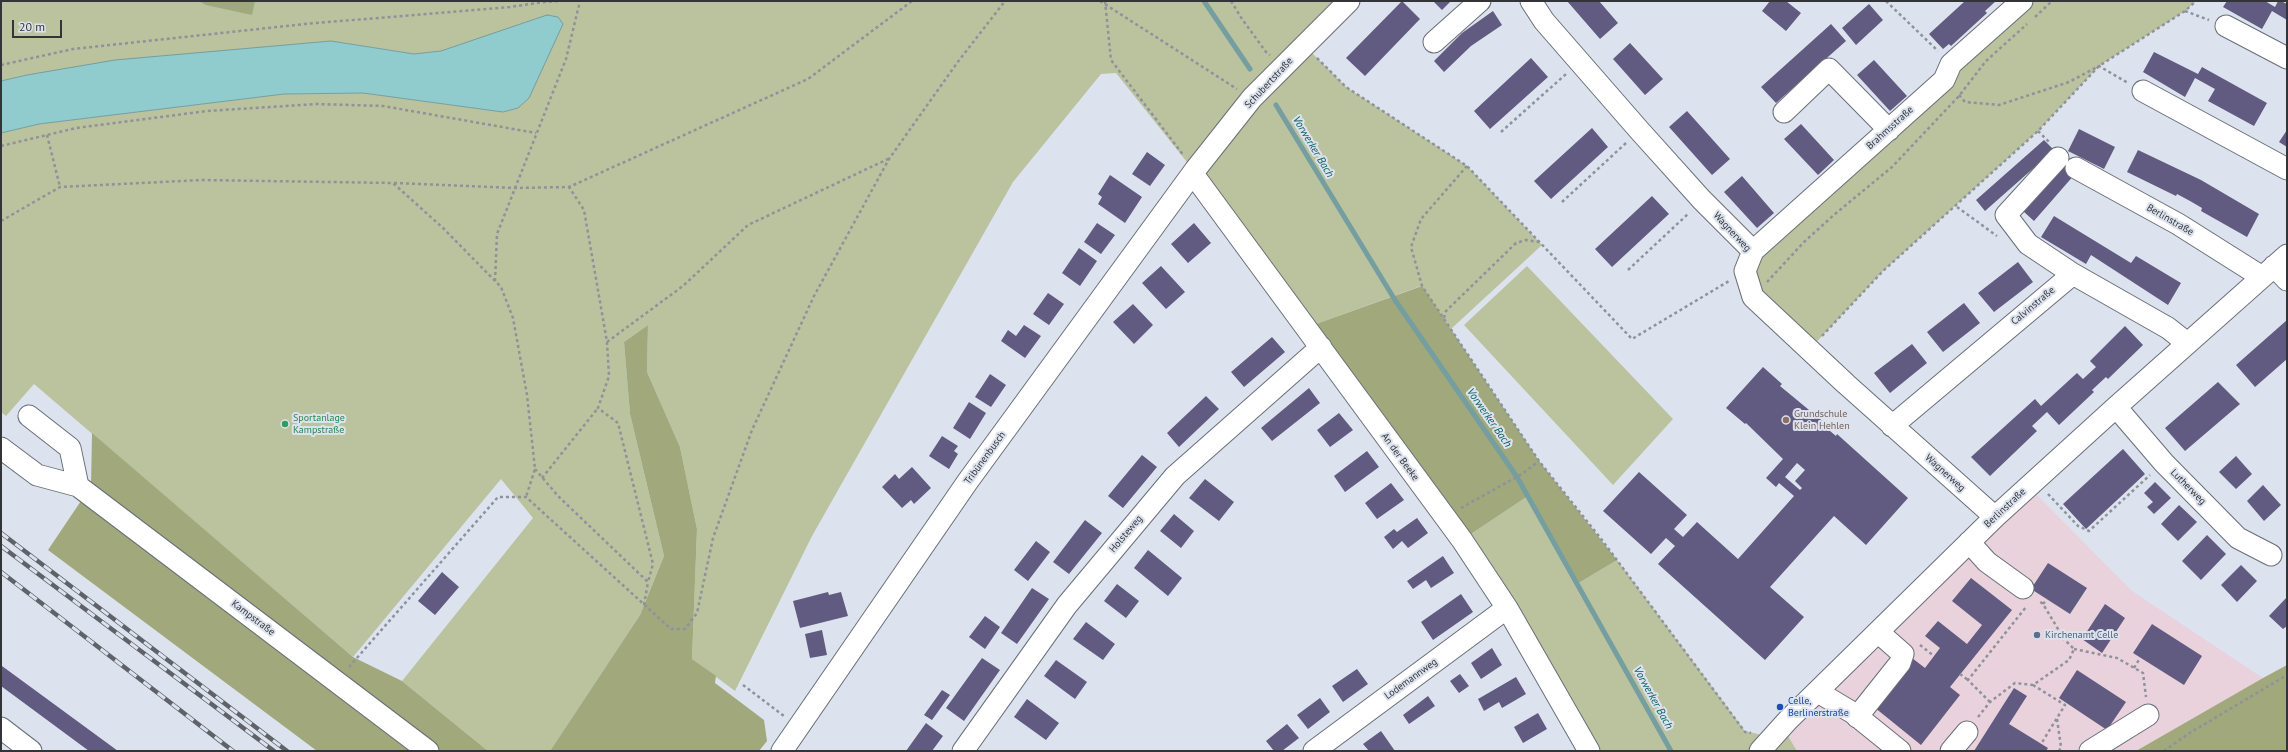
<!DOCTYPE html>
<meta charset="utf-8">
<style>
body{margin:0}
#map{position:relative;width:2288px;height:752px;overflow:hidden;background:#dde3ee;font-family:"PT Sans",sans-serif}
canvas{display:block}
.frame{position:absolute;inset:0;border:2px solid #323438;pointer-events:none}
.scale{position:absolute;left:12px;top:20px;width:50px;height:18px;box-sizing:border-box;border:2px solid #323438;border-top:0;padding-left:5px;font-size:12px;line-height:14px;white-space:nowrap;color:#323438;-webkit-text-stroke:3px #dde3ee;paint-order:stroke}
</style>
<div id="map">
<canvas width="2288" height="752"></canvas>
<div class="frame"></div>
<div class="scale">20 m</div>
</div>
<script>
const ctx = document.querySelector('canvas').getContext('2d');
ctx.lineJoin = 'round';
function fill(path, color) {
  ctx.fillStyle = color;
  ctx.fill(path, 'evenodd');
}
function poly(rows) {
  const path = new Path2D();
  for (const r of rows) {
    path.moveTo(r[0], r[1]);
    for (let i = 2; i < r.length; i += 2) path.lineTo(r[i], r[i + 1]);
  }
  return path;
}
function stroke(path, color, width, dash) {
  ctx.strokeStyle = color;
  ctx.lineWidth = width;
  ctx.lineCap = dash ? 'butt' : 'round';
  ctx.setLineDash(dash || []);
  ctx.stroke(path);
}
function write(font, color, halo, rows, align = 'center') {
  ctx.font = font + ' "PT Sans",sans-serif';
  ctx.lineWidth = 4;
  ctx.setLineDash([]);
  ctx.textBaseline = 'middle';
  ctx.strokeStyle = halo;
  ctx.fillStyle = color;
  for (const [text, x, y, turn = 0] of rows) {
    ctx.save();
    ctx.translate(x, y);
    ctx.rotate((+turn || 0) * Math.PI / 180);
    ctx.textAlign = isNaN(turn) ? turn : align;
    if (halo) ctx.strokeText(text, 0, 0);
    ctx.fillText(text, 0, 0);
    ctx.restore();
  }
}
const commercial = poly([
 [2029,487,2132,591,2263,678,2136,751,1797,751,1782,726]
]);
const green = poly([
 [1,1,1341,1,1305,46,1346,87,1467,166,1542,245,1451,329,1421,286,1316,324,1116,73,1101,74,1013,182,812,536,735,691,692,659,697,529,680,447,647,372,648,325,624,342,630,414,664,556,640,615,550,751,488,751,402,681,533,518,501,479,353,657,34,384,6,416,1,412,1,133,39,124,284,94,363,93,503,112,518,108,441,51,414,54,331,41,27,75,1,81],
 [2022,1,2196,1,2185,11,2099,66,2038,131,1883,271,1809,350,1753,297,1753,251],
 [1527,266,1673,419,1613,485,1464,325],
 [1528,496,1577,584,1617,560,1745,731,1758,734,1768,742,1782,726,1797,751,1589,751,1462,540]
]);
const forest = poly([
 [199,1,255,1,252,15,206,5],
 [1422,286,1539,461,1617,560,1577,584,1528,496,1462,540,1316,324],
 [648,325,647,372,680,447,697,529,692,659,716,676,715,683,764,720,767,741,759,751,550,751,640,615,664,556,630,414,624,342],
 [92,433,353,657,402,681,488,751,317,751,48,550,91,486],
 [2287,665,2287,751,2136,751,2263,678]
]);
const water = poly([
 [547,15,558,17,563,24,529,98,518,108,503,112,363,93,284,94,39,124,1,133,1,81,27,75,115,60,331,41,414,54,441,51,547,15]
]);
const stream = poly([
 [1204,1,1250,69],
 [1276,105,1395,300,1517,477,1671,751]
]);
const building = poly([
 [1402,1,1420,19,1365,76,1346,58],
 [1433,1,1451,1,1442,10],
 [1567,1,1599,1,1618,23,1600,39],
 [1770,1,1786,1,1801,13,1786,31,1762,11],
 [1965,1,1996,1,1985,11,1987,13,1951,46,1949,44,1943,49,1929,34],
 [2227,1,2265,1,2275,7,2278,1,2281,1,2287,4,2287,20,2272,11,2262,29,2223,7],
 [1869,4,1883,20,1856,45,1842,28],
 [1493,11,1502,25,1471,46,1444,72,1434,61,1462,33],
 [1831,24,1846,41,1776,103,1761,87],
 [1630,43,1663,79,1645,95,1613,59],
 [2154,52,2198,74,2202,67,2267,103,2254,126,2208,101,2215,89,2195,78,2185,97,2143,72],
 [1531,58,1548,77,1490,129,1474,111],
 [1874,60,1907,96,1890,111,1857,75],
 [1687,111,1730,159,1712,175,1669,127],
 [1801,124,1834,160,1818,175,1784,139],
 [1592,128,1608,147,1551,199,1534,181],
 [2079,129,2115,147,2104,169,2068,151],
 [2287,130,2287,147,2279,142],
 [2044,140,2054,150,1985,211,1976,200],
 [2138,150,2201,180,2259,214,2247,237,2201,211,2202,208,2190,201,2177,194,2176,196,2127,172],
 [1147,152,1165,165,1150,186,1132,174],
 [2063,164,2075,174,2034,221,2023,211],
 [1110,175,1142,197,1125,223,1098,204,1102,197,1098,194],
 [1742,176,1774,213,1757,228,1724,192],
 [1652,196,1669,214,1612,267,1595,249],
 [2054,216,2131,263,2136,256,2181,283,2168,305,2091,255,2086,264,2041,237],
 [1097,223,1115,235,1101,254,1084,242],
 [1194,223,1211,243,1188,263,1171,244],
 [1079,248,1097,261,1080,286,1062,273],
 [2018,262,2033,282,1994,312,1978,293],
 [1161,266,1185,292,1166,309,1142,283],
 [1048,293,1064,304,1049,325,1033,314],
 [1964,303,1980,323,1943,352,1927,332],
 [1133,304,1153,325,1134,344,1113,322],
 [2287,320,2287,359,2255,387,2236,365],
 [1024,325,1041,336,1025,358,1001,341,1008,330,1016,336],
 [2125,326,2143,345,2108,379,2106,377,2092,390,2094,392,2059,425,2047,412,2032,426,2037,431,1990,476,1971,457,2035,399,2041,406,2077,373,2083,379,2096,367,2090,361],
 [1272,337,1285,352,1244,387,1231,372],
 [1912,344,1927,363,1890,393,1874,373],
 [1763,367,1782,384,1780,386,1826,424,1824,426,1836,436,1837,434,1908,498,1866,545,1834,516,1770,587,1804,617,1765,660,1658,564,1675,546,1666,538,1651,554,1603,511,1639,472,1687,515,1674,529,1683,537,1697,522,1738,559,1794,496,1779,483,1776,487,1766,478,1783,459,1746,423,1745,424,1726,408],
 [1797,463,1805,470,1795,481,1802,488,1800,490,1785,477],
 [990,374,1006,385,991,407,975,397],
 [2218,382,2240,404,2185,451,2165,428],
 [1309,388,1320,403,1272,441,1261,428],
 [1206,396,1219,409,1179,447,1167,433],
 [969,402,986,413,970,439,953,428],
 [1339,413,1353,430,1330,447,1317,430],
 [942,436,958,446,954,451,958,454,949,469,929,456],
 [2123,449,2145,474,2086,529,2063,504],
 [1367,451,1379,467,1345,492,1334,476],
 [1142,455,1157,467,1123,508,1108,496],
 [2236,456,2252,474,2236,489,2219,472],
 [912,467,931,488,914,504,911,500,902,508,882,487,895,474,899,479],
 [1205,479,1234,502,1219,521,1189,498],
 [2155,482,2171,498,2154,514,2147,507,2153,502,2144,493],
 [1391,483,1404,500,1377,519,1365,503],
 [2263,485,2281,505,2264,521,2247,501],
 [2179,505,2197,522,2178,541,2161,524],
 [1174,514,1194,531,1181,548,1160,531],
 [1417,518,1428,533,1408,548,1402,541,1393,549,1384,537,1394,529,1397,532],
 [1085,520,1102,533,1069,574,1053,562],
 [2207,535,2226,554,2201,580,2182,561],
 [1036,541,1050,552,1028,581,1014,570],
 [1148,550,1182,578,1168,596,1134,568],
 [1443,556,1454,573,1431,588,1426,580,1413,589,1407,581],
 [2048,563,2087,588,2070,614,2031,589],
 [2241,565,2257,581,2237,602,2221,585],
 [442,572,459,587,435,615,418,601],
 [1971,578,2012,610,1950,687,1960,695,1921,745,1874,707,1912,658,1925,668,1940,648,1925,636,1938,621,1967,644,1982,625,1952,601],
 [1117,584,1139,601,1126,618,1104,601],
 [1032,588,1049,599,1017,644,1001,633],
 [828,592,829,595,841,592,848,616,800,628,793,601],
 [1461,594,1473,612,1433,640,1421,622],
 [2287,597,2287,626,2283,629,2269,616],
 [2105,604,2125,618,2102,653,2082,639],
 [985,616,1000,627,985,649,969,637],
 [1086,622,1115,644,1103,660,1073,639],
 [2152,624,2202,656,2184,685,2133,653],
 [822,630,827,655,810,658,805,634],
 [1492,648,1502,665,1481,679,1471,663],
 [982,658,1000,670,964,721,946,708],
 [1056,660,1087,682,1075,699,1044,676],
 [2,666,118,751,89,751,1,686],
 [1357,669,1368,684,1343,702,1332,686],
 [2077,670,2126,702,2107,730,2059,698],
 [1460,674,1469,686,1459,693,1450,681],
 [1516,677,1526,694,1502,708,1499,702,1484,711,1478,699],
 [2014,688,2027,696,2009,724,2048,748,2046,751,1974,751],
 [942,690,950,695,932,720,924,715],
 [1428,696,1435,706,1409,724,1403,715],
 [1320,698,1330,712,1308,729,1297,715],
 [1027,699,1059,723,1046,740,1014,717],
 [1538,713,1547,729,1523,743,1514,727],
 [926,723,943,736,932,751,906,751],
 [1287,724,1299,738,1282,751,1274,751,1266,741],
 [1381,731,1395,751,1369,751,1363,744]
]);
const path = poly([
 [1100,1,1237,89],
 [1105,1,1111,60,1184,156],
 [1231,1,1242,19,1266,52,1270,55],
 [1886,1,1938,51],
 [2185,11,2209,20],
 [2035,17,2052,1],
 [1317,58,1346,87,1467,166,1632,339,1729,281],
 [1,65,73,49,305,24,510,7,544,2,561,1],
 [1959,95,1965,102,1999,105,2069,82,2099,66,2128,83],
 [2038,131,2049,142],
 [1501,132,1566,74],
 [47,135,60,187],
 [1,146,76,128,207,111,317,104,383,106,536,133],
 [1467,166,1421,219,1411,247,1422,286,1539,461,1602,540,1745,732,1751,733],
 [394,183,515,188,569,187,808,79,912,1],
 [1562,202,1626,143],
 [1957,207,1997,236],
 [1,221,60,187,202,180,393,183,443,228,501,287,513,318,527,395,535,469,526,497],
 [1628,270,1689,213],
 [495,281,497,234,566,59,580,1],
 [1767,282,1804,242,1835,214,1892,167,1959,96,1986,61,2027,24],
 [1444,318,1446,311,1516,243,1526,240,1539,242],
 [1822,336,1883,271,2038,131,2099,66,2185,11,2196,1],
 [607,342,683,286,748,225,888,159],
 [535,469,558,496,648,582,653,564,618,423,598,408,609,376,607,342,584,210,569,187],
 [542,478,598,408],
 [2048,494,2078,526,2089,531,2150,475],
 [1461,508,1522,474,1539,461],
 [2043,604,2047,599],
 [644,605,648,582],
 [1920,645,1934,656],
 [2074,649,2117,658,2143,673,2146,697],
 [349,667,498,497,526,497,671,629,685,629,697,613,713,538,752,430,814,296,889,159,957,63,1005,1],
 [2134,668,2140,658],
 [1960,674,1968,680],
 [743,685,784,716],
 [2033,685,2065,705,2041,744],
 [1990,702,1968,680,2026,607],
 [1978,717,1990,702,2015,683,2033,685,2069,660,2074,649,2064,639,2043,604,2038,600],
 [2057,719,2061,747,2059,751],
 [2164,751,2188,734,2287,675]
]);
const minor = poly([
 [1531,1,1544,21,1639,130,1702,200,1753,251,1745,271,1753,297,1846,384,1995,517],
 [2226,26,2287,58],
 [1434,42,1480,1],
 [2143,91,2287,169],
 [1784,112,1829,69,1889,130],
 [2058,158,2006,215,2028,244,2073,274],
 [2076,168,2178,224,2262,277],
 [1193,174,1462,540,1507,608,1589,751],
 [1753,251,1944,80,1951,64,2022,1],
 [2274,266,2287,280],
 [2116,407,2164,463,2238,538,2271,555],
 [29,416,70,448,78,486],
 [1892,426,2073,274,2168,328,2187,343],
 [1,448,37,475,78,486,428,751],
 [1969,542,1987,562,2023,588],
 [1818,692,1853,713,1900,751],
 [1857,717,1900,663,1903,654,1878,632],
 [1,728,31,751],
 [782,751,968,481,1195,170,1252,98,1349,1],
 [963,751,1067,605,1175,476,1321,347],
 [1314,751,1507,608],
 [1760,751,1788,720,1995,517,2116,407,2287,255],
 [1951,751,1967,732],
 [2090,751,2148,715]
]);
const rail = poly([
 [1,533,287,751],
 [1,546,274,751],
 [1,572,233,751]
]);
const markers = [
 [1786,420,4,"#8d6e63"],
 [285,424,4,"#2e9e5b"],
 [2037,635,4,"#5c6f8a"],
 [1780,707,4,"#1a4fb4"]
];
const streetNames = [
 ["Schubertstraße",1269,83,-47],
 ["Brahmsstraße",1890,128,-42],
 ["Berlinstraße",2170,220,30],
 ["Wagnerweg",1732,232,47],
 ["Calvinstraße",2033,306,-40],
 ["An der Beeke",1400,457,54],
 ["Tribünenbusch",985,458,-54],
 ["Wagnerweg",1945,473,42],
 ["Lutherweg",2188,487,45],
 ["Berlinstraße",2005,508,-43],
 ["Holsteweg",1126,534,-50],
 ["Kampstraße",253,618,37],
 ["Lodemannweg",1411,679,-36]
];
const educationNames = [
 ["Grundschule",1794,414],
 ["Klein Hehlen",1794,426]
];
const leisureNames = [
 ["Sportanlage",293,418],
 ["Kampstraße",293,430]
];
const serviceNames = [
 ["Kirchenamt Celle",2045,635]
];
const transitNames = [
 ["Celle,",1788,701],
 ["Berlinerstraße",1788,713]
];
const waterNames = [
 ["Vorwerker Bach",1313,147,59],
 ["Vorwerker Bach",1489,418,55],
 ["Vorwerker Bach",1653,698,61]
];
fill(commercial, '#e9d2dc');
fill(green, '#bbc29e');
fill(forest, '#a0a87c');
fill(water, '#90cccd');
stroke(water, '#749ea0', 1);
stroke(stream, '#749ea0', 5);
fill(building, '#615a81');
stroke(minor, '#696f78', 23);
stroke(path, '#8e929a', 2.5, [3, 3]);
stroke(minor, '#fff', 21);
stroke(rail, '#5f6268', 4.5);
stroke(rail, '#dde3ee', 3, [9]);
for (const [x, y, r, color] of markers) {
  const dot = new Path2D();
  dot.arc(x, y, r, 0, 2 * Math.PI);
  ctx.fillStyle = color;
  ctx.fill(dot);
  stroke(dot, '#dde3ee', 1.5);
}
write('10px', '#323438', '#dde3ee', streetNames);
write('10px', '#785e54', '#dde3ee', educationNames, 'left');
write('10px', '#27864d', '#dde3ee', leisureNames, 'left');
write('10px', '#4e5e75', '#dde3ee', serviceNames, 'left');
write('10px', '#164399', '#dde3ee', transitNames, 'left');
write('italic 11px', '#0c6263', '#dde3ee', waterNames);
</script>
